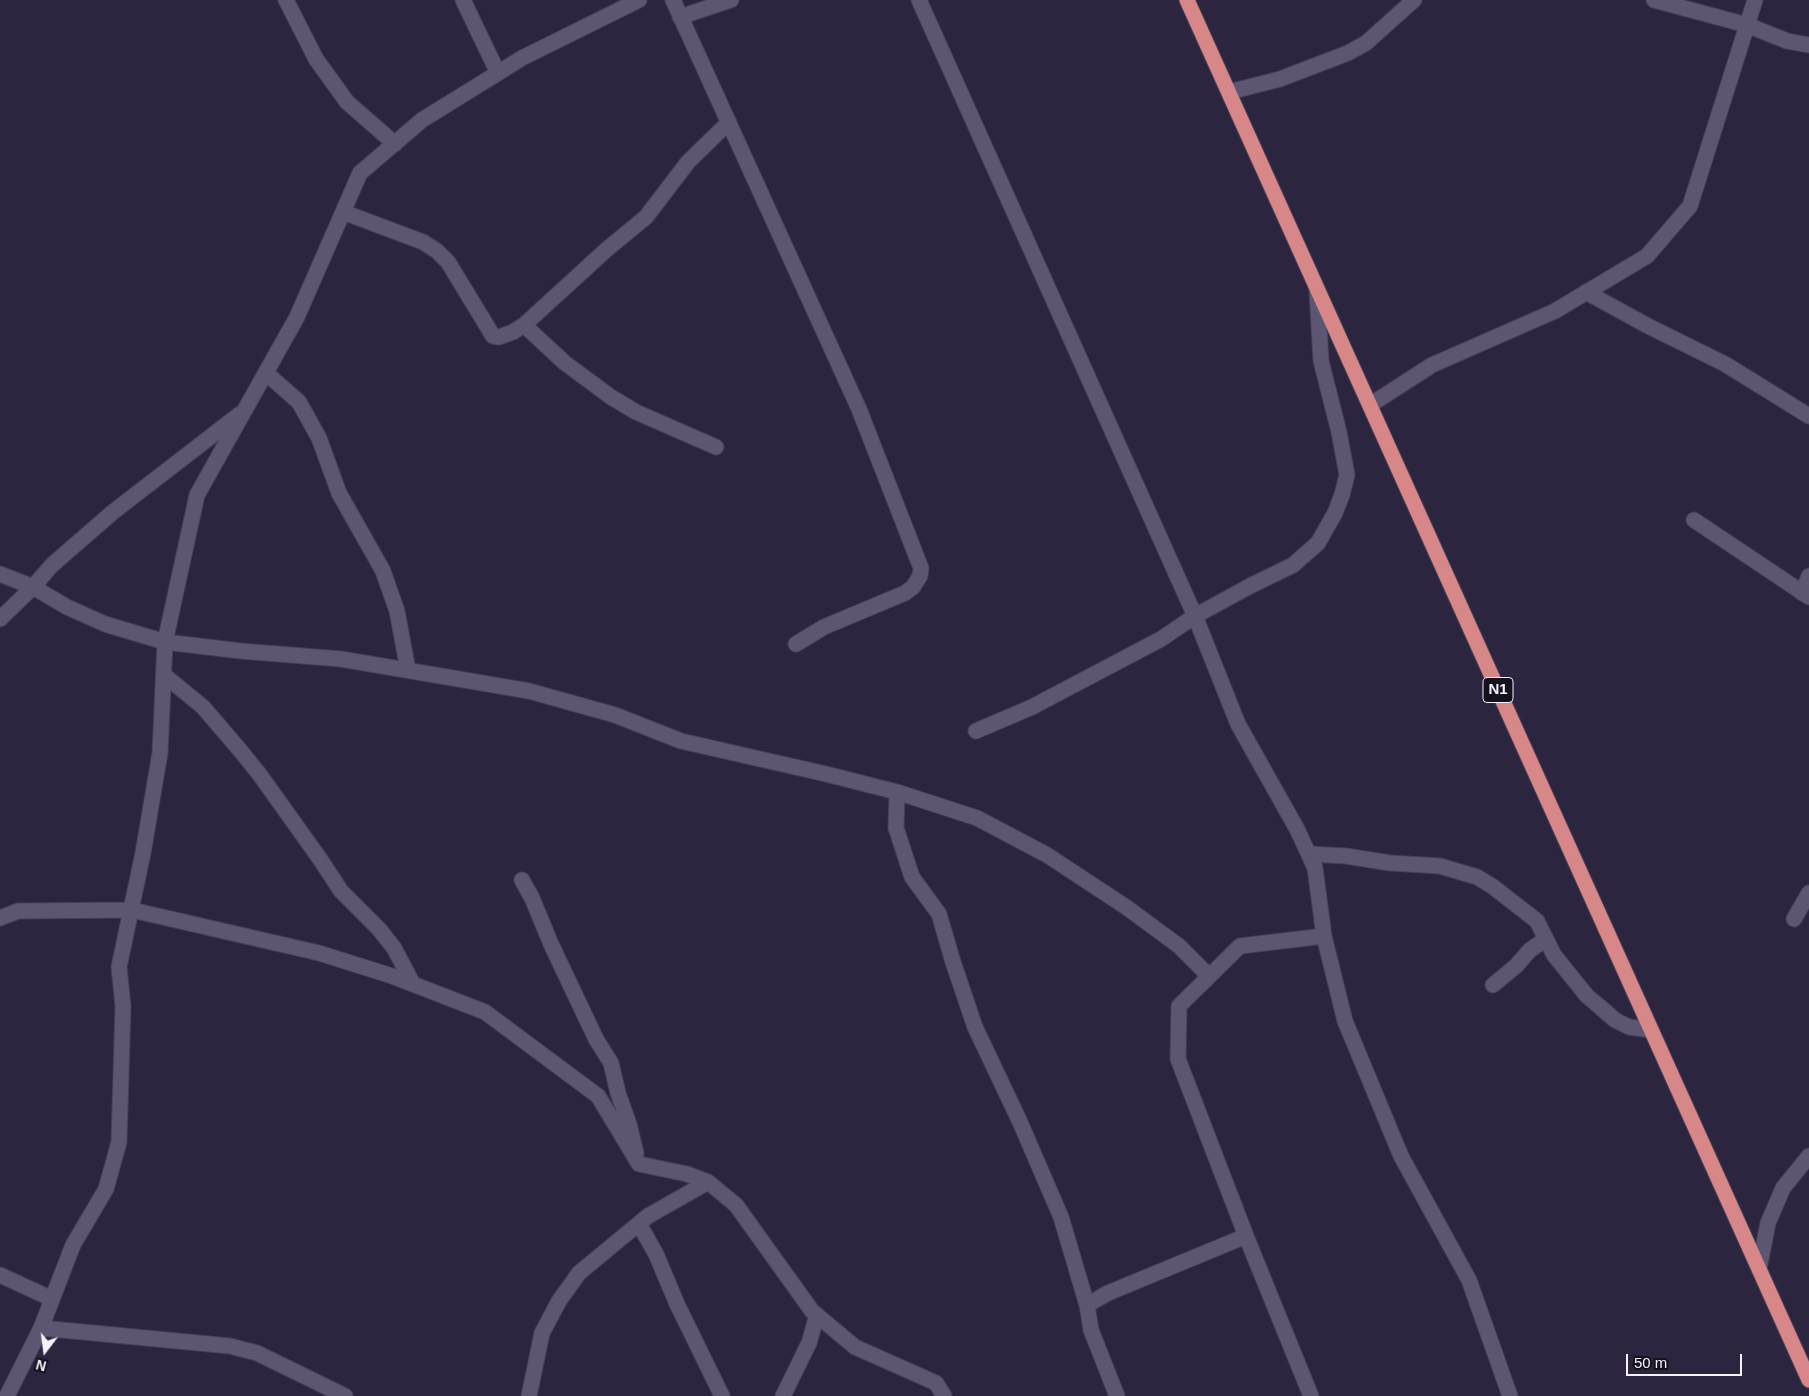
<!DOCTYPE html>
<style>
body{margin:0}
#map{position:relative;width:1809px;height:1396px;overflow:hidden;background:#2c253f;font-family:Arial,sans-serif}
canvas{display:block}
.north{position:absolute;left:20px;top:1326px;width:50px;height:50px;-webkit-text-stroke:4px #14111c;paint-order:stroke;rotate:195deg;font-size:14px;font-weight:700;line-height:20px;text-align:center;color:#f5f3fe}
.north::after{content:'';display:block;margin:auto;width:18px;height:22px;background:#f5f3fe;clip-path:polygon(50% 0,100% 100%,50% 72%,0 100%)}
.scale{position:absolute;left:1626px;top:1354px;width:116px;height:22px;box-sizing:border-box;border:2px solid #f5f3fe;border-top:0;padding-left:6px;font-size:15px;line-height:18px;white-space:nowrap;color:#f5f3fe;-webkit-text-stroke:4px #14111c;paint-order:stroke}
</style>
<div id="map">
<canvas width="1809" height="1396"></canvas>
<div class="north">N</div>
<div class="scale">50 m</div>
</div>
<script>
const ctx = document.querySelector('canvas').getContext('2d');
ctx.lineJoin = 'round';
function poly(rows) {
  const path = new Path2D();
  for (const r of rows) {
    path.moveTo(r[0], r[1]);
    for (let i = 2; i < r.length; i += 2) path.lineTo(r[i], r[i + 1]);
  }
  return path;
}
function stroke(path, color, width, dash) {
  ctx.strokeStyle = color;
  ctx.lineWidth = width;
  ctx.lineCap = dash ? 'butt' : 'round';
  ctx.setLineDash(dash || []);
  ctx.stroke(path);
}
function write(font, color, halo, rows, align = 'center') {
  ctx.font = font + ' Arial,sans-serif';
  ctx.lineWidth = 4;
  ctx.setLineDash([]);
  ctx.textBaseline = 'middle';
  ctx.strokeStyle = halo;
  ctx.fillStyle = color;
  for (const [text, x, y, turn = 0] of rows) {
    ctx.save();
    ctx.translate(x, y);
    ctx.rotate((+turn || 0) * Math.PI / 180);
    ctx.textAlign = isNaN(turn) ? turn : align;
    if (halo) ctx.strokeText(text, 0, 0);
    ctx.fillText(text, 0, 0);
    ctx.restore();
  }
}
const minor = poly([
 [286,0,316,59,347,102,395,144],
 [463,0,498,73],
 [673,0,859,409,921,568,920,576,913,587,905,593,824,627,796,644],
 [919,0,1195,616,1238,724,1297,829,1315,868,1324,936,1345,1021,1401,1156,1469,1280,1510,1396],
 [1654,0,1747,25,1787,41,1809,45],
 [680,17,731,0],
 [1229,92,1280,79,1348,53,1366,43,1414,0],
 [343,212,423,242,437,251,448,262,493,336,499,337,513,332,524,325,606,250,646,217,688,162,729,122],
 [1586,292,1648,326,1725,364,1809,416],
 [524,325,565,363,611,397,636,412,716,447],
 [266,373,299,402,319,438,339,493,383,571,397,611,408,670],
 [1370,405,1432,365,1555,311,1647,256,1690,206,1755,0],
 [1694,520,1809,597],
 [0,574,33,587,67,607,105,624,165,642,241,651,341,659,529,691,615,715,681,741,826,774,897,792,977,818,1047,855,1126,907,1179,946,1209,976],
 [1802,593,1809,576],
 [0,619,33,587,52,565,113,512,240,414],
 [164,675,203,707,239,749,260,775,320,859,341,891,379,929,394,948,413,984],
 [976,731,1032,707,1161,639,1195,616,1250,586,1293,565,1318,543,1335,513,1342,495,1347,475,1339,432,1321,361,1317,291],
 [897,792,896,828,912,877,939,914,953,962,975,1027,1020,1122,1061,1217,1087,1305],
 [1309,854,1346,856,1390,863,1440,866,1477,877,1492,886,1537,921,1554,955,1587,996,1599,1006,1615,1020,1629,1027,1651,1030],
 [522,880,532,898,551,944,596,1039,611,1063,618,1093,629,1124,636,1153],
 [0,918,18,911,132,910,319,953,392,976,485,1012,598,1096,639,1164,687,1174,708,1182,736,1205,812,1311,855,1347,936,1383,944,1396],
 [1794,919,1809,893],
 [1493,985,1516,966,1530,950,1546,939],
 [639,1224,656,1254,677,1304,722,1396],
 [1759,1269,1768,1223,1783,1188,1809,1156],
 [0,1275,52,1299],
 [41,1328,230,1346,257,1353,345,1396],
 [7,1396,41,1328,73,1245,106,1189,119,1142,123,1006,119,967,143,853,160,753,165,642,197,495,297,317,360,173,422,120,498,73,522,58,639,0],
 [529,1396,542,1333,559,1301,579,1273,648,1216,708,1182],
 [783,1396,809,1343,817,1315],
 [1117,1396,1091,1330,1087,1305,1108,1293,1246,1236],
 [1311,1396,1246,1236,1178,1059,1179,1006,1240,946,1324,936]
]);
const highway = poly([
 [1187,0,1809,1380]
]);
const shields = [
 [1498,690,30]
];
const shieldNames = [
 ["N1",1498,690]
];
stroke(minor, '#464056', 17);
stroke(highway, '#464056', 17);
stroke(minor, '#5d5673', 15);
stroke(highway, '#d78788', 15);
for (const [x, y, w] of shields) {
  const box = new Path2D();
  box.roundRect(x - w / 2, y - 12.5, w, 25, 4);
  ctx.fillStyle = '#14111c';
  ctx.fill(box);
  stroke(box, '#f5f3fe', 1);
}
write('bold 15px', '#f5f3fe', null, shieldNames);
</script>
